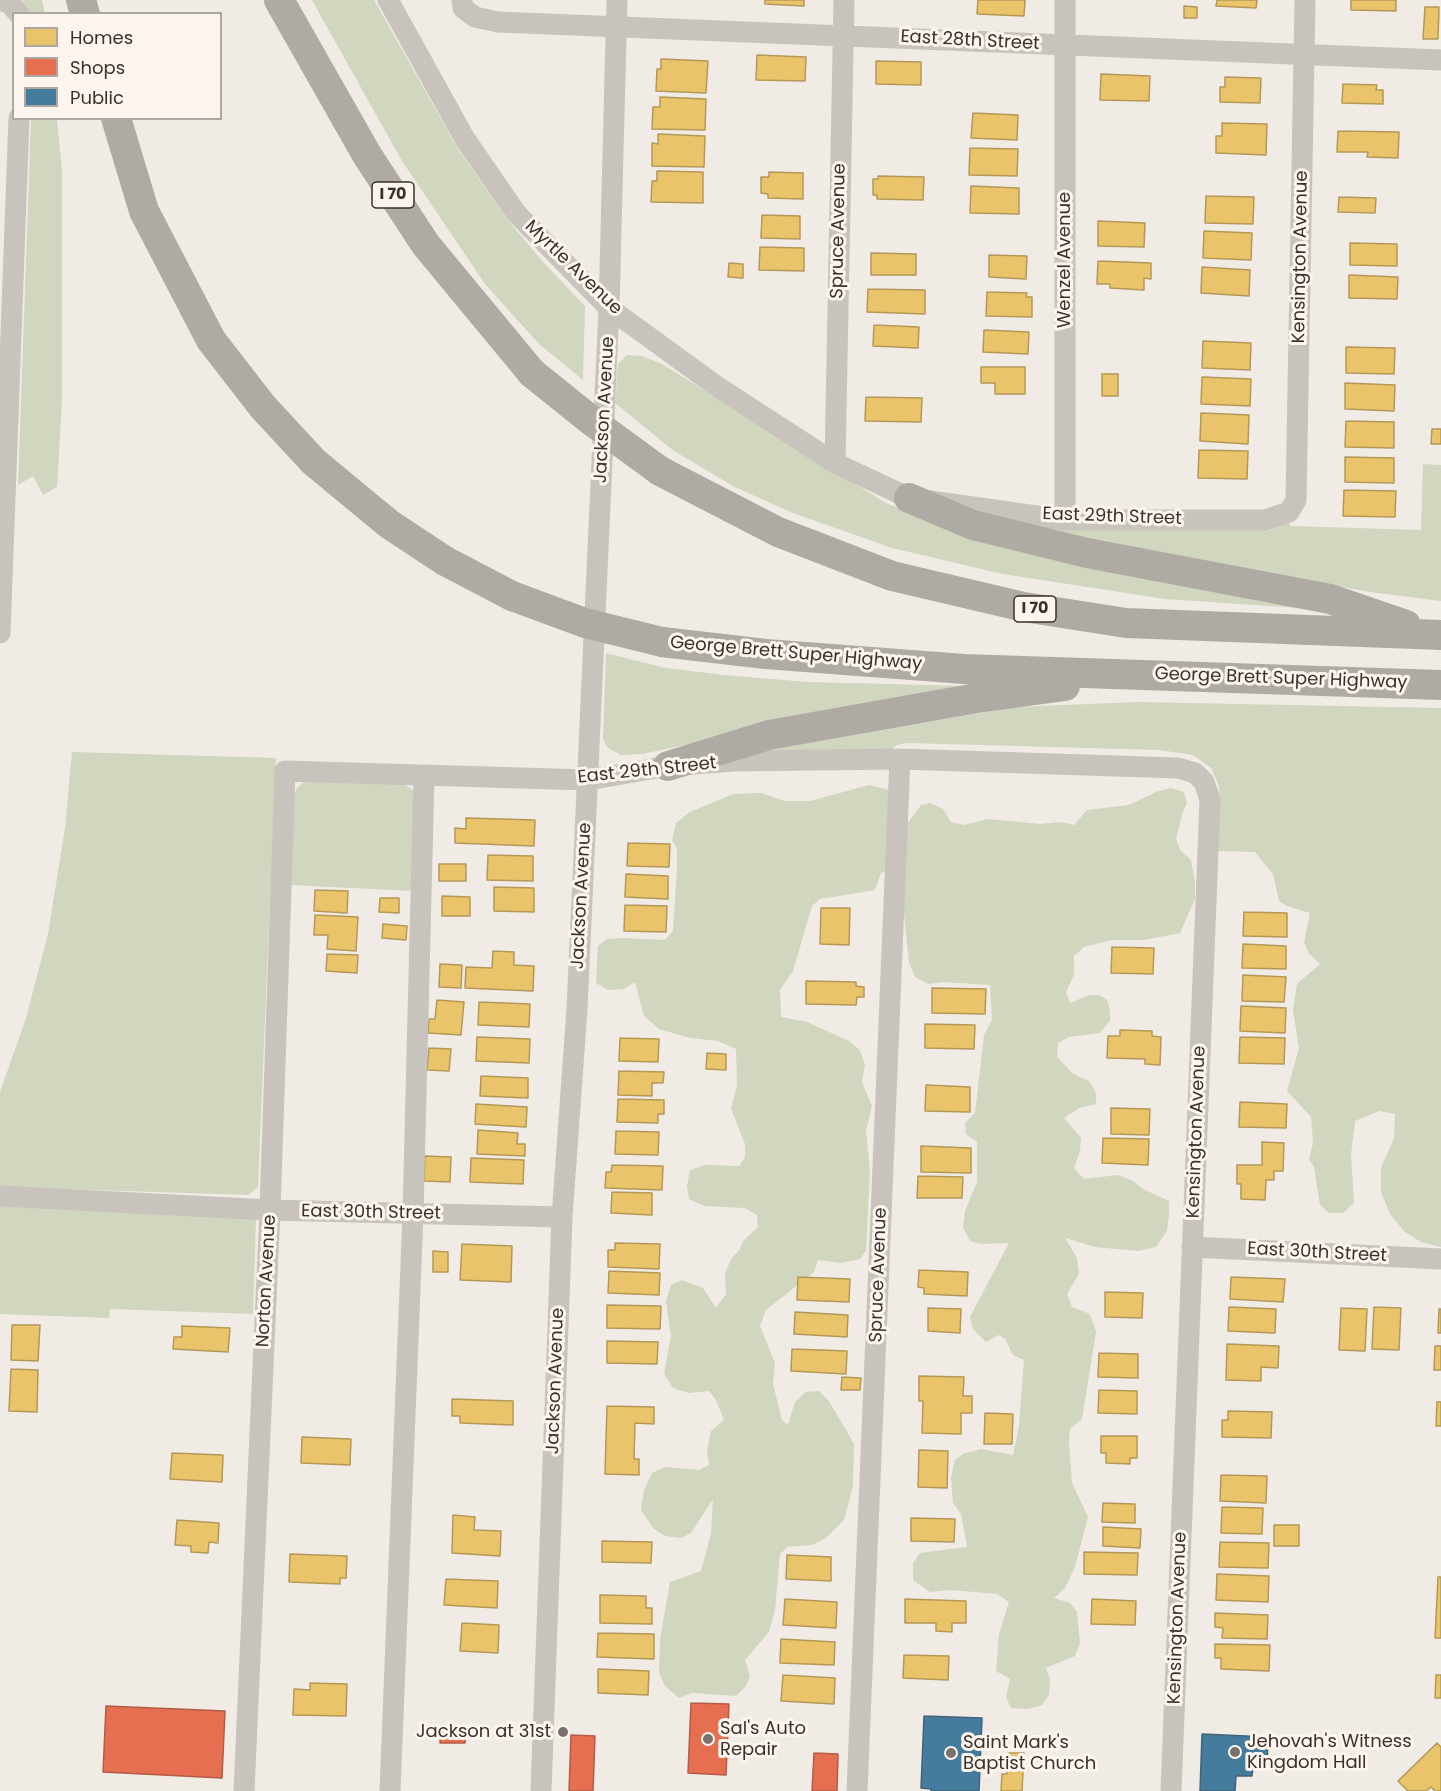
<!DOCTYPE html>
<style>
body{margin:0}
#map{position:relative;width:1441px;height:1791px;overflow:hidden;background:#f0ebe5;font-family:Poppins,sans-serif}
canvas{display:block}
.legend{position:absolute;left:12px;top:12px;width:210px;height:108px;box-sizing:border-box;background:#fbf5ee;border:2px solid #aea6a0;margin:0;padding:8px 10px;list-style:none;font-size:18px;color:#3b302b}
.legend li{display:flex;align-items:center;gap:12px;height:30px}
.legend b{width:30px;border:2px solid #aea6a0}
</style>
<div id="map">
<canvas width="1441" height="1791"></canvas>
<ul class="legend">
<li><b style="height:16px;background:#e9c46a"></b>Homes</li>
<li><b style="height:16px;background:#e76f51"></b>Shops</li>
<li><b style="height:16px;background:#457b9d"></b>Public</li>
</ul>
</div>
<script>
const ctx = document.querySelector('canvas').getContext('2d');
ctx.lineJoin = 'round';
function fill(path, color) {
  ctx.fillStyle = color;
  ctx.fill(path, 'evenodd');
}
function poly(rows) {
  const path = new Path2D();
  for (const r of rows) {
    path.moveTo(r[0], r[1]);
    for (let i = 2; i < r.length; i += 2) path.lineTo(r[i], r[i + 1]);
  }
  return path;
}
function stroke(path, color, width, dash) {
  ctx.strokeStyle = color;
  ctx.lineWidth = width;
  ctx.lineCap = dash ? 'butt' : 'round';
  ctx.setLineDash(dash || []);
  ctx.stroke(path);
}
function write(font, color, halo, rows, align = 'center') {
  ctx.font = font + ' Poppins,sans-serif';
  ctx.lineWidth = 6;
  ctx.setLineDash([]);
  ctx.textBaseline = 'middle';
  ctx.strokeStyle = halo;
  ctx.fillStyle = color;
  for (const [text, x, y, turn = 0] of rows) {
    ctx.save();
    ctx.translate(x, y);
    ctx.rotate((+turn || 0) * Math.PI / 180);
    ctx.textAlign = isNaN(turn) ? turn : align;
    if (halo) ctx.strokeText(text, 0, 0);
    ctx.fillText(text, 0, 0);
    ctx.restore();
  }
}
const green = poly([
 [22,0,42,0,45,13,28,13],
 [312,0,374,0,457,147,507,219,543,262,585,306,583,380,539,344,485,284,402,161],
 [31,119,57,119,62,171,62,401,57,487,43,495,33,476,18,485],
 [627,355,642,356,662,364,886,503,967,535,1314,609,1165,599,1003,574,892,548,790,512,733,486,674,451,615,403,618,364],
 [1423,464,1441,465,1441,601,1370,592,1120,548,1048,528,1270,530,1287,522,1291,526,1421,530],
 [606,653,666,668,724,675,808,682,1009,687,873,706,642,754,621,755,608,748,603,739],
 [1138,702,1441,708,1441,1247,1421,1242,1405,1232,1390,1214,1381,1192,1381,1168,1394,1138,1395,1114,1379,1111,1355,1121,1351,1155,1354,1203,1343,1213,1329,1213,1320,1205,1314,1167,1309,1159,1313,1143,1311,1117,1287,1091,1299,1048,1293,1010,1297,984,1320,964,1309,954,1304,942,1310,913,1287,906,1279,901,1273,874,1255,852,1218,851,1219,786,1211,768,1193,755,1159,750,908,743,897,745,888,752,741,755,1014,707],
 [72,752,276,758,258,1187,248,1195,0,1187,0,1092,26,1018,48,934,65,828],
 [307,780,401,783,412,789,416,798,414,891,289,885,293,796,297,788],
 [869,785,887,789,904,828,921,805,930,803,943,809,951,822,964,825,988,819,1040,824,1061,822,1074,825,1087,810,1129,805,1158,791,1171,788,1184,792,1187,803,1182,814,1176,839,1180,850,1191,860,1195,882,1195,899,1180,933,1144,940,1112,940,1084,947,1074,956,1074,975,1066,992,1070,1003,1089,995,1099,995,1107,1000,1110,1010,1110,1021,1100,1033,1069,1037,1058,1043,1057,1057,1072,1073,1090,1082,1096,1093,1096,1104,1079,1108,1064,1118,1081,1138,1080,1151,1074,1168,1084,1179,1118,1175,1133,1181,1143,1189,1169,1201,1169,1215,1167,1231,1156,1247,1138,1251,1095,1247,1065,1238,1077,1258,1079,1274,1067,1294,1072,1307,1090,1314,1096,1332,1082,1419,1070,1429,1069,1442,1072,1483,1088,1517,1075,1567,1065,1588,1054,1598,1070,1603,1077,1612,1080,1643,1075,1656,1046,1668,1050,1679,1049,1695,1042,1705,1028,1709,1011,1708,1006,1697,1010,1679,996,1671,999,1634,1009,1602,997,1594,951,1590,930,1592,913,1580,913,1563,920,1553,967,1547,961,1514,953,1503,951,1478,955,1460,963,1454,981,1449,1013,1455,1019,1426,1024,1360,1013,1355,1005,1339,999,1335,986,1342,973,1329,970,1317,1009,1243,981,1244,970,1241,963,1227,965,1211,977,1182,977,1142,966,1134,965,1123,975,1113,984,1035,992,1020,990,985,944,982,928,984,915,977,909,963,903,904,903,864,881,873,875,890,820,899,812,906,793,971,780,990,781,1017,807,1022,849,1041,860,1050,865,1065,862,1082,872,1106,866,1131,870,1171,866,1250,860,1259,841,1263,818,1260,814,1272,766,1310,760,1326,775,1363,773,1384,782,1420,788,1425,795,1402,806,1392,819,1391,829,1401,854,1444,853,1486,844,1520,826,1538,812,1545,788,1547,780,1554,775,1610,769,1632,745,1660,750,1676,746,1686,736,1696,692,1693,679,1698,665,1686,659,1673,660,1640,670,1582,701,1571,711,1534,713,1499,691,1533,681,1538,665,1536,653,1528,641,1510,644,1490,652,1473,665,1467,699,1470,709,1465,707,1450,711,1431,724,1420,716,1400,709,1391,689,1393,673,1388,664,1374,671,1336,666,1301,671,1285,682,1280,703,1288,716,1308,726,1294,725,1273,732,1258,740,1249,743,1241,758,1227,757,1215,745,1208,704,1206,689,1199,687,1186,690,1170,705,1165,739,1166,745,1157,745,1144,731,1109,737,1085,736,1049,718,1041,690,1038,659,1029,644,1016,635,982,624,989,608,990,596,983,598,946,607,939,623,938,665,940,673,931,677,868,677,849,672,840,676,823,690,812,733,794,761,793,785,801,810,801],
 [0,1206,252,1215,256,1220,253,1314,110,1309,109,1318,0,1314]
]);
const homes = poly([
 [765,0,804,0,804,6,765,4,765,0],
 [978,0,1025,0,1024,16,977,14,978,0],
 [1217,0,1257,0,1256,8,1216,6,1217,0],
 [1351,0,1396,0,1396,11,1351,10,1351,0],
 [1184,6,1197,7,1197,18,1184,18,1184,6],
 [1425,7,1439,7,1438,39,1423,39,1425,7],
 [757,55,806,57,805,81,756,80,757,55],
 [661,59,708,61,706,93,656,91,657,69,661,69,661,59],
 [876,61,921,62,921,85,876,84,876,61],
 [1101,74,1150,76,1149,101,1100,100,1101,74],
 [1225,77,1261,78,1260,103,1220,102,1220,87,1225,87,1225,77],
 [1343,84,1377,85,1376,90,1383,90,1383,104,1342,103,1343,84],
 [660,97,706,99,705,130,652,129,653,107,660,107,660,97],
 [973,113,1018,115,1017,140,971,138,973,113],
 [1222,123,1267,124,1266,155,1216,153,1216,136,1222,136,1222,123],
 [1338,131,1399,132,1398,158,1367,157,1368,152,1337,152,1338,131],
 [658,134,705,136,704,167,652,166,652,143,658,144,658,134],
 [970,148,1018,149,1017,176,969,175,970,148],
 [657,171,703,172,703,203,651,202,652,181,657,181,657,171],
 [769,172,803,173,803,199,768,198,768,194,761,193,761,177,769,177,769,172],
 [878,176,924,177,923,200,877,199,877,195,873,195,873,179,878,179,878,176],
 [971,186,1019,188,1019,214,970,213,971,186],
 [1206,196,1254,197,1253,224,1205,223,1206,196],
 [1339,197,1376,198,1375,213,1338,212,1339,197],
 [762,215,800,216,800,239,761,238,762,215],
 [1098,221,1145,223,1144,247,1098,246,1098,221],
 [1204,231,1252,233,1251,260,1203,258,1204,231],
 [1350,243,1397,244,1397,266,1350,265,1350,243],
 [760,247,804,248,804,271,759,270,760,247],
 [871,253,916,254,916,275,871,275,871,253],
 [989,255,1027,256,1026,279,989,277,989,255],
 [1098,261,1151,263,1151,279,1144,278,1144,290,1110,288,1110,284,1097,284,1098,261],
 [729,263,743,264,743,278,728,277,729,263],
 [1202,267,1250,270,1249,296,1201,293,1202,267],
 [1349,275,1398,277,1397,299,1349,298,1349,275],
 [868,289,925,290,925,314,867,312,868,289],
 [987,292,1027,293,1026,297,1032,297,1032,317,986,316,987,292],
 [874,325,919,327,918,348,873,346,874,325],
 [984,330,1029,332,1028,354,983,352,984,330],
 [1203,341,1251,343,1250,370,1202,368,1203,341],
 [1346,347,1395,348,1394,374,1346,373,1346,347],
 [981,367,1025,367,1025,394,995,394,995,383,981,383,981,367],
 [1102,374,1118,374,1118,396,1102,396,1102,374],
 [1202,377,1251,379,1250,406,1201,404,1202,377],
 [1345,383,1395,385,1394,411,1345,409,1345,383],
 [866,397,922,398,921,422,865,421,866,397],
 [1201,413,1249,415,1248,444,1200,441,1201,413],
 [1346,421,1394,422,1394,448,1345,447,1346,421],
 [1432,429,1441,429,1441,444,1431,444,1432,429],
 [1199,450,1248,451,1247,479,1198,478,1199,450],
 [1345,457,1394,458,1394,483,1345,482,1345,457],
 [1344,490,1396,491,1395,517,1343,516,1344,490],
 [466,818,535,820,534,846,455,843,455,828,466,829,466,818],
 [628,843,670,844,669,867,627,866,628,843],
 [488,855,533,856,533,881,487,880,488,855],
 [439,864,466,864,466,881,439,881,439,864],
 [626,874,668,876,668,899,625,897,626,874],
 [494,887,534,888,534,912,494,911,494,887],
 [315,890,348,891,347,913,314,911,315,890],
 [442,896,470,897,470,916,442,916,442,896],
 [380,898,399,898,399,913,379,912,380,898],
 [625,905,667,906,666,932,624,931,625,905],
 [821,908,850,908,849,945,820,944,821,908],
 [1244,912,1287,913,1287,937,1243,936,1244,912],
 [315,915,358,917,356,951,327,949,328,935,314,935,315,915],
 [383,924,407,926,406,940,382,938,383,924],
 [1243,944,1286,946,1286,969,1242,968,1243,944],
 [1112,947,1154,948,1153,974,1111,973,1112,947],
 [493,951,514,952,514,965,534,966,533,991,465,988,466,967,492,968,493,951],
 [327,954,358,955,357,973,326,971,327,954],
 [440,964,462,965,461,988,439,987,440,964],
 [1243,975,1286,977,1284,1002,1242,1001,1243,975],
 [806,981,856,982,856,986,864,987,864,997,857,997,856,1005,806,1004,806,981],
 [932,988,986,989,985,1014,932,1013,932,988],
 [437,1000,464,1002,461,1035,428,1033,429,1019,435,1019,437,1000],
 [479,1002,530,1004,529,1027,478,1025,479,1002],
 [1241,1006,1286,1008,1285,1033,1240,1031,1241,1006],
 [925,1024,975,1025,974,1049,925,1048,925,1024],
 [1120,1030,1152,1031,1152,1036,1161,1037,1160,1065,1145,1064,1145,1059,1107,1058,1108,1036,1120,1036,1120,1030],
 [477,1037,530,1039,529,1063,476,1061,477,1037],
 [1240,1037,1285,1038,1284,1064,1239,1063,1240,1037],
 [620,1038,659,1039,658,1062,619,1061,620,1038],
 [429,1048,451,1049,449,1071,427,1070,429,1048],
 [707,1053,726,1054,726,1070,706,1069,707,1053],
 [619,1071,664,1072,663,1083,652,1083,652,1096,618,1095,619,1071],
 [481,1076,528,1078,528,1098,480,1096,481,1076],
 [926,1085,970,1087,970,1112,925,1111,926,1085],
 [618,1099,664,1100,664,1114,658,1114,658,1123,617,1122,618,1099],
 [1240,1102,1287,1104,1286,1128,1239,1127,1240,1102],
 [476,1104,527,1107,526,1127,475,1124,476,1104],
 [1111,1108,1150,1109,1149,1135,1111,1134,1111,1108],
 [478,1130,518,1133,517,1144,525,1144,525,1156,477,1154,478,1130],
 [616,1131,659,1132,658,1155,615,1154,616,1131],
 [1103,1138,1149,1139,1148,1165,1102,1163,1103,1138],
 [1262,1142,1284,1143,1283,1171,1274,1171,1274,1180,1266,1180,1265,1200,1241,1199,1241,1184,1237,1184,1237,1165,1262,1165,1262,1142],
 [921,1146,971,1148,971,1173,921,1172,921,1146],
 [425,1156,451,1157,450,1182,424,1181,425,1156],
 [471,1158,524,1160,523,1184,470,1182,471,1158],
 [612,1165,663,1166,662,1190,605,1188,606,1172,611,1172,612,1165],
 [918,1176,963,1177,962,1198,917,1198,918,1176],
 [612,1192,652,1193,652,1215,611,1213,612,1192],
 [615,1243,660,1244,659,1269,608,1267,608,1250,615,1250,615,1243],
 [462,1244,512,1246,511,1282,460,1280,462,1244],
 [433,1251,448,1252,448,1272,433,1272,433,1251],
 [919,1270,968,1272,967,1296,924,1294,924,1288,918,1287,919,1270],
 [609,1271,660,1273,659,1295,608,1293,609,1271],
 [798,1277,850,1279,849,1302,797,1300,798,1277],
 [1231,1277,1285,1279,1283,1302,1230,1299,1231,1277],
 [1105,1292,1143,1293,1142,1318,1105,1317,1105,1292],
 [607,1305,661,1306,660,1329,607,1328,607,1305],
 [1229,1307,1276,1309,1275,1333,1228,1331,1229,1307],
 [1374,1307,1401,1308,1399,1350,1372,1349,1374,1307],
 [928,1308,961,1309,960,1333,928,1331,928,1308],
 [1341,1308,1367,1309,1365,1351,1339,1350,1341,1308],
 [1439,1309,1441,1309,1441,1333,1438,1333,1439,1309],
 [795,1312,848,1315,847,1337,794,1334,795,1312],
 [12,1325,40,1325,38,1361,11,1360,12,1325],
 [182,1326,230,1328,228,1352,173,1349,174,1337,182,1337,182,1326],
 [607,1341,658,1342,657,1364,607,1363,607,1341],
 [1227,1344,1279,1346,1278,1368,1261,1367,1261,1381,1226,1380,1227,1344],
 [1435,1346,1441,1346,1441,1370,1434,1370,1435,1346],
 [792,1349,847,1351,846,1374,791,1371,792,1349],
 [1099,1353,1138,1354,1138,1378,1098,1377,1099,1353],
 [11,1369,38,1370,37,1412,9,1411,11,1369],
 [919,1376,964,1377,963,1396,972,1396,972,1413,961,1413,961,1434,922,1433,923,1401,919,1401,919,1376],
 [842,1377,861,1378,860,1390,841,1390,842,1377],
 [1099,1390,1137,1391,1137,1414,1098,1413,1099,1390],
 [452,1399,513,1401,513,1425,460,1423,460,1416,452,1416,452,1399],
 [1437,1402,1441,1402,1441,1426,1436,1426,1437,1402],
 [607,1406,654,1407,654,1424,635,1423,634,1459,639,1459,639,1475,605,1474,607,1406],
 [1228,1411,1272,1412,1271,1438,1222,1437,1222,1420,1228,1420,1228,1411],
 [985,1413,1013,1414,1012,1444,984,1444,985,1413],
 [1101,1436,1137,1436,1137,1458,1130,1458,1130,1464,1106,1463,1106,1453,1101,1453,1101,1436],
 [302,1437,351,1439,350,1465,301,1463,302,1437],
 [919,1450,948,1451,947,1488,918,1487,919,1450],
 [172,1453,223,1455,222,1482,170,1479,172,1453],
 [1221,1475,1267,1476,1266,1503,1220,1501,1221,1475],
 [1103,1503,1135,1504,1135,1523,1102,1522,1103,1503],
 [1222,1507,1263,1508,1262,1534,1221,1533,1222,1507],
 [453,1515,475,1517,474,1530,501,1531,500,1556,452,1553,453,1515],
 [911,1518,955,1519,954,1542,911,1541,911,1518],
 [177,1520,219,1523,218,1543,209,1542,208,1553,191,1552,191,1546,175,1545,177,1520],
 [1274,1525,1299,1525,1299,1546,1274,1546,1274,1525],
 [1103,1527,1141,1529,1140,1548,1103,1546,1103,1527],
 [602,1541,652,1542,651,1563,602,1562,602,1541],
 [1220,1542,1269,1543,1268,1568,1219,1567,1220,1542],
 [1084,1552,1138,1553,1137,1575,1084,1574,1084,1552],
 [290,1554,347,1556,346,1578,340,1578,340,1584,289,1582,290,1554],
 [787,1555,831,1557,831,1581,786,1579,787,1555],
 [1217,1574,1269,1576,1268,1602,1216,1600,1217,1574],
 [1438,1577,1441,1577,1441,1638,1435,1638,1438,1577],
 [446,1579,498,1581,497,1608,444,1605,446,1579],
 [600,1595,646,1596,646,1608,652,1608,652,1624,600,1623,600,1595],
 [785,1599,837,1602,836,1628,783,1625,785,1599],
 [905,1599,966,1601,966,1623,952,1623,952,1632,936,1631,936,1623,905,1623,905,1599],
 [1092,1599,1136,1601,1135,1625,1091,1624,1092,1599],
 [1215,1613,1268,1615,1267,1639,1222,1638,1223,1628,1215,1627,1215,1613],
 [462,1623,499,1625,498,1653,460,1651,462,1623],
 [598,1633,654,1634,654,1659,597,1657,598,1633],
 [781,1639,835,1642,834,1665,780,1663,781,1639],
 [1215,1644,1270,1645,1269,1671,1221,1669,1221,1658,1215,1658,1215,1644],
 [904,1655,949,1656,948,1680,903,1678,904,1655],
 [598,1669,649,1671,648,1695,598,1693,598,1669],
 [783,1675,835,1678,834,1704,781,1701,783,1675],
 [1436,1675,1441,1675,1441,1698,1435,1698,1436,1675],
 [310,1683,347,1684,346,1716,293,1715,294,1689,310,1690,310,1683],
 [1437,1743,1441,1747,1441,1791,1435,1791,1431,1787,1426,1791,1408,1791,1398,1781,1437,1743],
 [1009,1753,1024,1753,1022,1791,1001,1791,1002,1774,1007,1774,1009,1753]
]);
const shops = poly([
 [691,1703,729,1704,726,1775,688,1773,691,1703],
 [106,1706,225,1711,222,1778,103,1772,106,1706],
 [441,1732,466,1733,465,1743,440,1743,441,1732],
 [571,1735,595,1736,593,1791,569,1791,571,1735],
 [814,1753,838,1754,837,1791,812,1791,814,1753]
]);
const public = poly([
 [924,1716,982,1718,979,1791,931,1791,931,1789,921,1788,924,1716],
 [1202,1734,1268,1737,1267,1768,1253,1767,1252,1776,1236,1776,1235,1791,1200,1791,1202,1734]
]);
const minor = poly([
 [0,0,9,3,19,14],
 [388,0,465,139,516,213,609,308,715,385,835,463,909,498,1065,520,1265,520,1289,512,1296,500,1305,0],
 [462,0,463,8,475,17,498,22,1441,60],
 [835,463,844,0],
 [1065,520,1065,0],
 [0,633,19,118],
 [0,1196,270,1210,562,1217],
 [1192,1247,1441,1259],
 [244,1791,270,1210,285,771,588,780,668,766,733,761,900,759,1178,768,1195,773,1204,782,1210,800,1171,1791],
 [390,1791,413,1214,424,775],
 [541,1791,562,1217,577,1009,609,308,617,0],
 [857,1791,900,759]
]);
const highway = poly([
 [81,0,85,14],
 [279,0,367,155,426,245,532,373],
 [116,118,144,211,211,340,263,407,314,462,389,524,445,561,512,596],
 [660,471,778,532,892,576,1024,607,1126,623,1441,635],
 [909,498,973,525,1087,553,1330,599,1406,625],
 [662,642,766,654,964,669,1441,685],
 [668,766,769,735,977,698,1065,686]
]);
const highwayBridge = poly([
 [532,373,593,422,660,471],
 [512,596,585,623,662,642]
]);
const markers = [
 [563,1732,6,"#7a716c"],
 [708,1739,6,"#7a716c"],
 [1235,1752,6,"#7a716c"],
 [951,1753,6,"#7a716c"]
];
const shields = [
 [393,195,42],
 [1035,609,42]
];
const shieldNames = [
 ["I 70",393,195],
 ["I 70",1035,609]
];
const streetNames = [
 ["East 28th Street",970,41,3],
 ["Spruce Avenue",839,231,-89],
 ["Kensington Avenue",1301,257,-89],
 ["Wenzel Avenue",1065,260,-90],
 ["Myrtle Avenue",573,268,44],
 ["Jackson Avenue",605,410,-87],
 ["East 29th Street",1112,517,2],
 ["George Brett Super Highway",796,654,5],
 ["George Brett Super Highway",1281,679,2],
 ["East 29th Street",647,771,-6],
 ["Jackson Avenue",582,896,-87],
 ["Kensington Avenue",1197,1132,-88],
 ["East 30th Street",371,1213,1],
 ["East 30th Street",1317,1253,3],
 ["Spruce Avenue",879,1275,-88],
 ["Norton Avenue",267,1281,-87],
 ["Jackson Avenue",556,1381,-88],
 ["Kensington Avenue",1178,1618,-88]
];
const poiNames = [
 ["Sal's Auto",720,1729],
 ["Repair",720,1750],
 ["Jackson at 31st",551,1732,"right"],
 ["Jehovah's Witness",1247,1742],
 ["Kingdom Hall",1247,1763],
 ["Saint Mark's",963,1743],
 ["Baptist Church",963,1764]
];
fill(green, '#d1d6bf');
fill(homes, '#e9c46a');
stroke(homes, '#b59857', 1.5);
fill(shops, '#e76f51');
stroke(shops, '#b35c46', 1.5);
fill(public, '#457b9d');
stroke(public, '#42647b', 1.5);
stroke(minor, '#c9c3be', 21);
stroke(highway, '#afaaa4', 30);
stroke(highwayBridge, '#afaaa4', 30);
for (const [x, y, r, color] of markers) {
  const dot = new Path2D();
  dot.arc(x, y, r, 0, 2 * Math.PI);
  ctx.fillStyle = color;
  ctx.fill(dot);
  stroke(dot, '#fbf5ee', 2);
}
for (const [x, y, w] of shields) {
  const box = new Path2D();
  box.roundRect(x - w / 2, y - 13, w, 26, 4.5);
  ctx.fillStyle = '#fbf5ee';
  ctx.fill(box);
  stroke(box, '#3b302b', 1.5);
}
write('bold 16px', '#3b302b', null, shieldNames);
write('18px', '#3b302b', '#fbf5ee', streetNames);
write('18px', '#3b302b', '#fbf5ee', poiNames, 'left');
</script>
